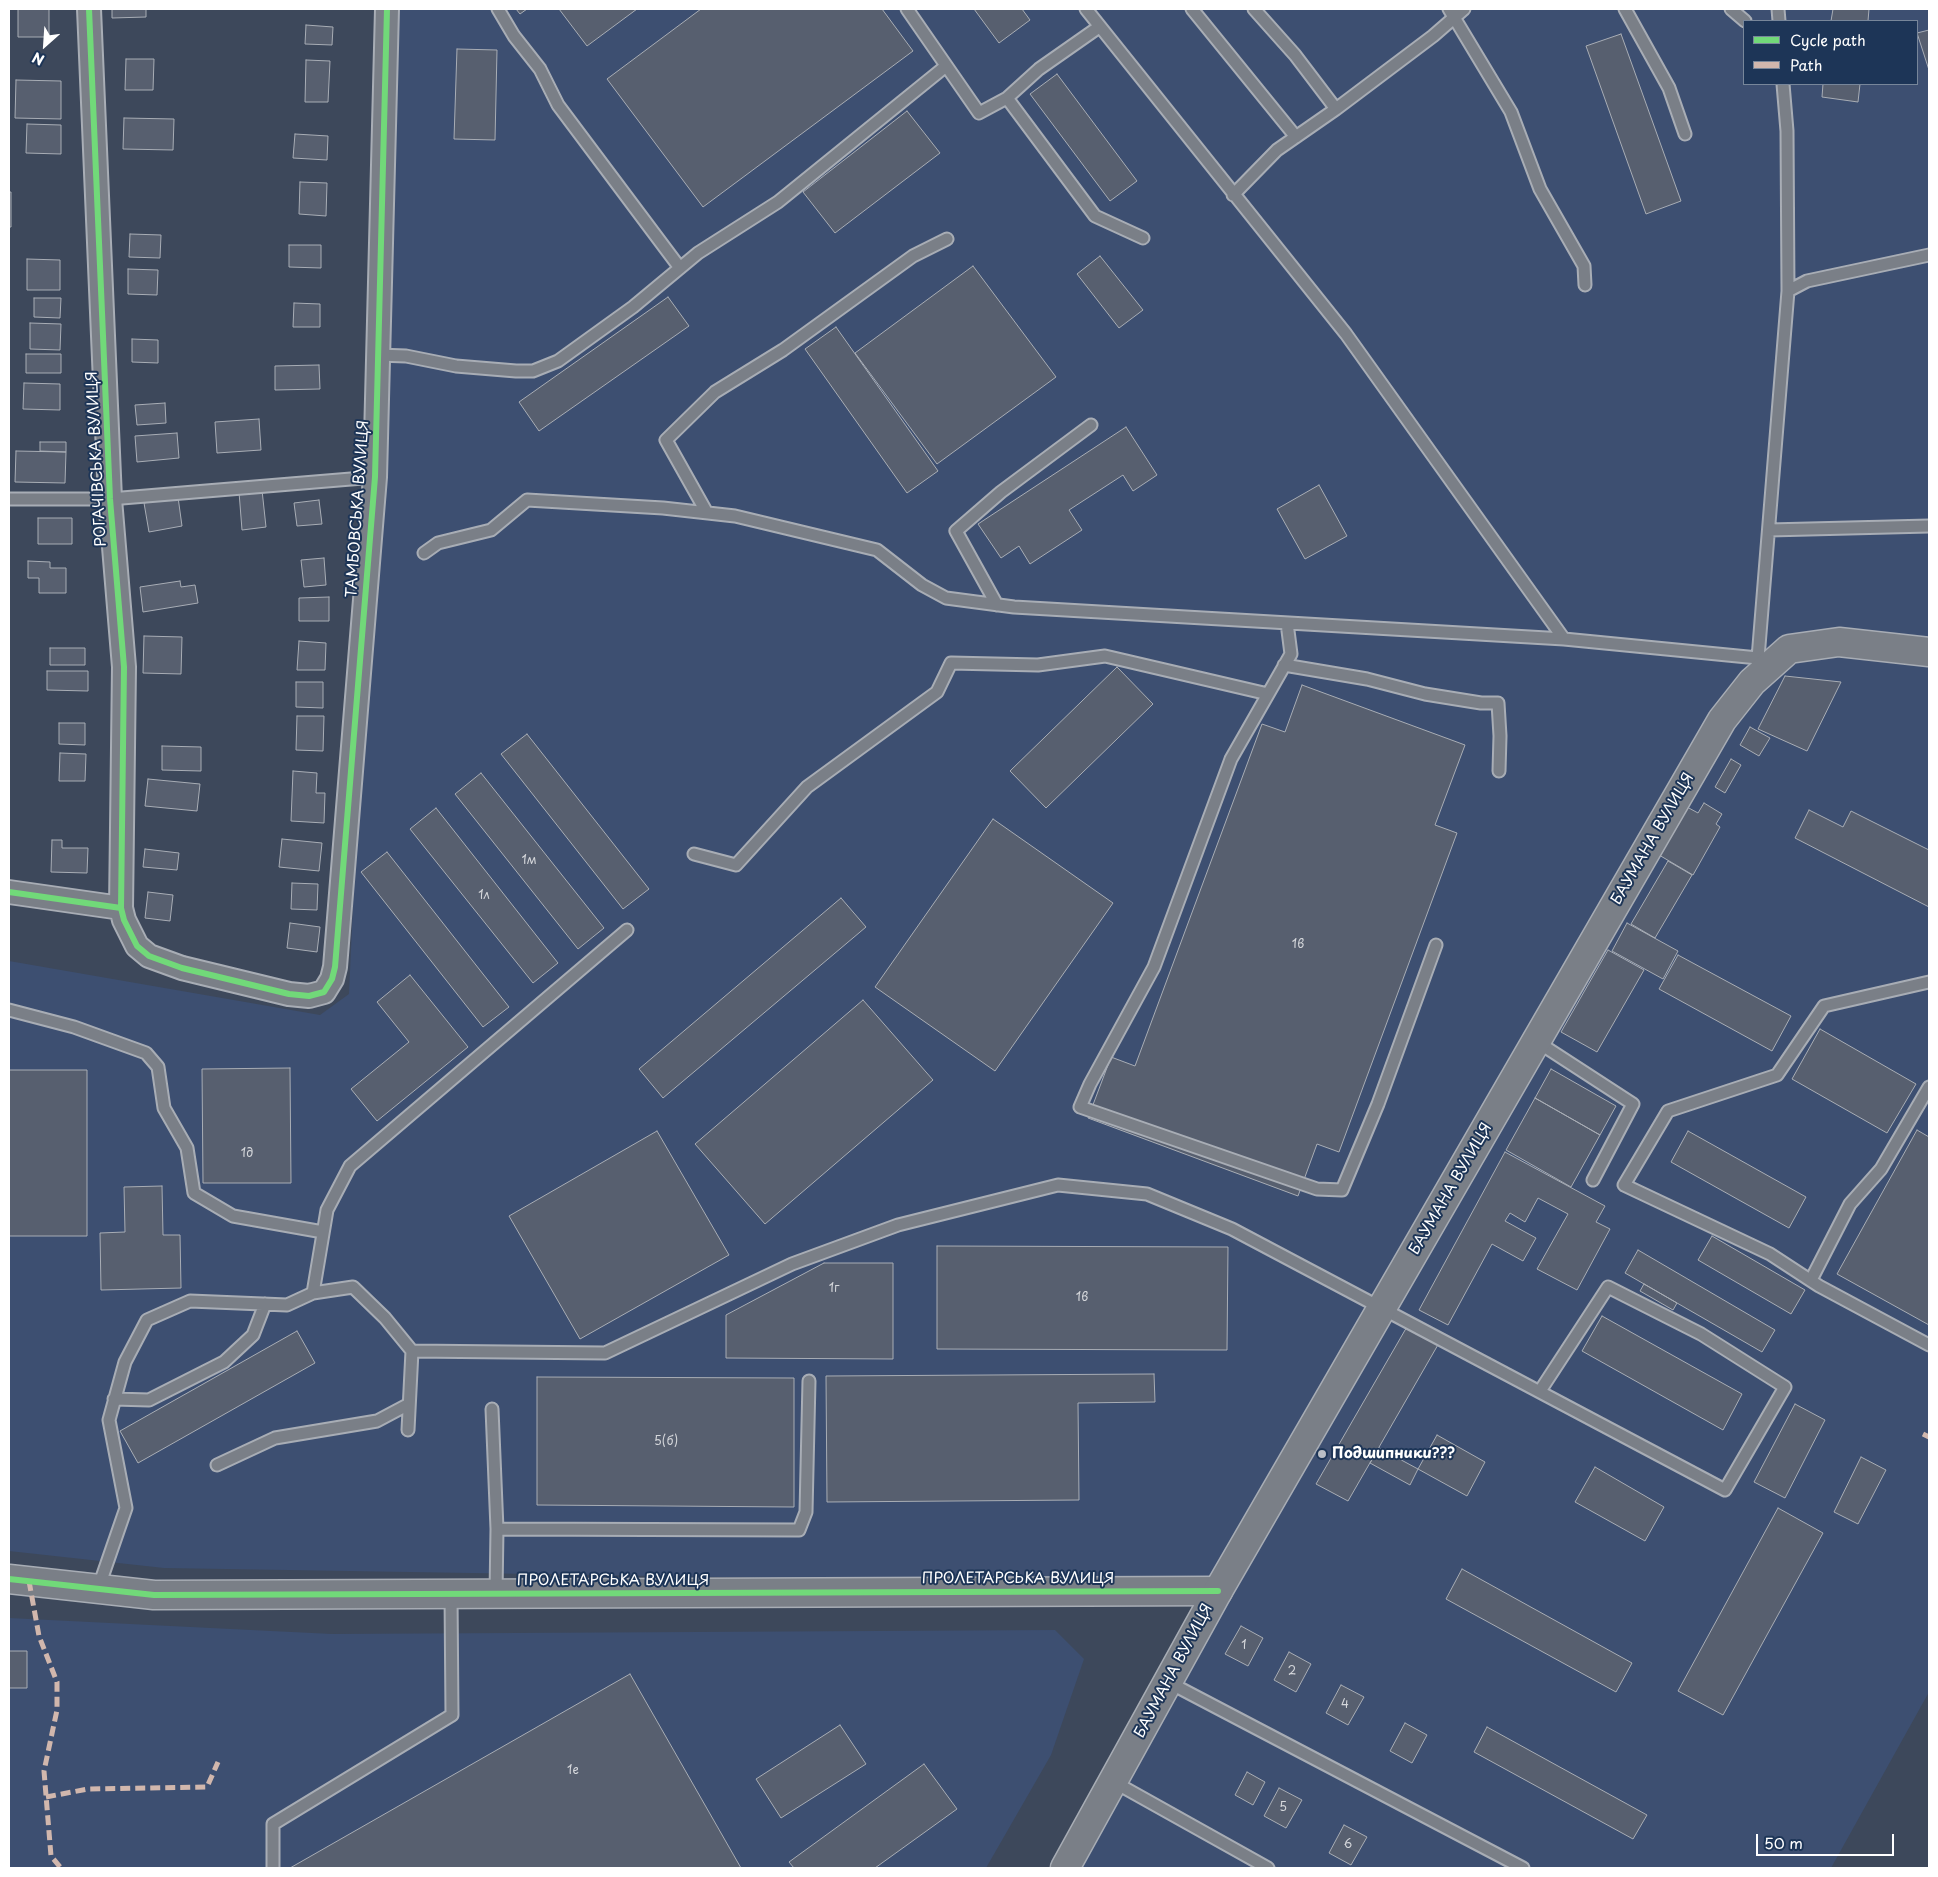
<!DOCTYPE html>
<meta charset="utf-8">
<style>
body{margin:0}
#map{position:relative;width:1938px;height:1877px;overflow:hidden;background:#3d485b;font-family:"Playpen Sans",sans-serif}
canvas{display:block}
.frame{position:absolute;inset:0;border:10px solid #fff;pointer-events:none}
.legend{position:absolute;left:1743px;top:20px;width:175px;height:65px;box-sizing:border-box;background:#1d3557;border:1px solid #77869a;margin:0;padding:6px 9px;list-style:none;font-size:15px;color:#fff}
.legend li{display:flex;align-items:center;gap:10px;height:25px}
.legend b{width:25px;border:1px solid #77869a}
.north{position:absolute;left:20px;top:20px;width:50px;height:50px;-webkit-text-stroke:4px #1d3557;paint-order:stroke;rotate:206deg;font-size:14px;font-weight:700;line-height:20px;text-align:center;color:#fff}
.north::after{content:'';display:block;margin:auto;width:18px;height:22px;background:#fff;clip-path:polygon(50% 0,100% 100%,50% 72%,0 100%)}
.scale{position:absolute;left:1756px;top:1834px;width:138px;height:22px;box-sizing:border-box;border:2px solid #fff;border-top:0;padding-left:6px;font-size:15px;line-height:18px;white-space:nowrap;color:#fff;-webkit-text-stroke:4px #1d3557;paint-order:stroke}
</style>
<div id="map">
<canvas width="1938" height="1877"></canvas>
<div class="frame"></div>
<ul class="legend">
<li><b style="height:6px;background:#71d979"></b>Cycle path</li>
<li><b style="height:6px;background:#d1b7ad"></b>Path</li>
</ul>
<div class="north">N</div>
<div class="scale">50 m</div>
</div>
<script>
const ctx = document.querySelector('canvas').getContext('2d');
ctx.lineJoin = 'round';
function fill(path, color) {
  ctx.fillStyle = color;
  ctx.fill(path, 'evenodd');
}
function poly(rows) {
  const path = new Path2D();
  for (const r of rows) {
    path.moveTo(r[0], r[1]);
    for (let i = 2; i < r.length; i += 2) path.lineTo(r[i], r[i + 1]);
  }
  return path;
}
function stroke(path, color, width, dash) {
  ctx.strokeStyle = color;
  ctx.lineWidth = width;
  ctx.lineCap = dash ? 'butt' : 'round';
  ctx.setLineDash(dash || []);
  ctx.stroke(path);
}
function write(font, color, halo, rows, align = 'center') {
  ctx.font = font + ' "Playpen Sans",sans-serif';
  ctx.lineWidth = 4;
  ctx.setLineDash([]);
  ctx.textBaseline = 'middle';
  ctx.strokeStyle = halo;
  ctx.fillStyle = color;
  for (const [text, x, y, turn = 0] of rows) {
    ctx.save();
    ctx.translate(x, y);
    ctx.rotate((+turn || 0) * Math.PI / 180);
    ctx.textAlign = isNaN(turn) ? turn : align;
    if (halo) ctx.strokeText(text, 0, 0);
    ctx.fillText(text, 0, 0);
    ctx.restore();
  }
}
const built = poly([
 [387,9,1929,9,1929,641,1785,638,1208,1585,164,1568,9,1551,9,961,320,1015,349,994,372,477],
 [1744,21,1917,21,1917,84,1744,84],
 [1839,653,1929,663,1929,1692,1831,1868,1078,1868,1227,1596,1731,726,1760,690,1794,660],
 [9,1618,332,1634,1055,1630,1084,1659,1051,1755,986,1868,9,1868]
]);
const building = poly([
 [18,9,49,9,49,37,18,37,18,9],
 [112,9,146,9,146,17,112,18,112,9],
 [516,9,527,9,520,14,516,9],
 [559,9,637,9,587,46,559,9],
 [701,9,882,9,913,51,703,207,607,79,701,9],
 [974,9,1022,9,1030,20,999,43,974,9],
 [1833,9,1869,9,1868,21,1831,21,1833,9],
 [306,25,333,27,332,45,305,44,306,25],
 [1929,30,1929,70,1917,33,1929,30],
 [1621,34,1681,201,1646,214,1586,46,1621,34],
 [457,49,497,50,495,140,454,139,457,49],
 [126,59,154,59,153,90,125,90,126,59],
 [306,60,330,61,328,102,305,102,306,60],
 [1057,74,1137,181,1110,201,1030,94,1057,74],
 [16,80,61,81,61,119,15,118,16,80],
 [1823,84,1860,84,1858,102,1822,97,1823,84],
 [907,111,940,153,835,233,803,192,907,111],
 [124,118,174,119,173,150,123,149,124,118],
 [27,124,61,125,61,154,26,153,27,124],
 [295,134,328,136,327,160,293,158,295,134],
 [300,182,327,183,326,216,299,214,300,182],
 [9,192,11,192,11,227,9,227,9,192],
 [130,234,161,235,160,258,129,257,130,234],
 [289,245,321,245,321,268,289,267,289,245],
 [1100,256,1143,310,1119,328,1077,274,1100,256],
 [27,259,60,260,60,290,27,290,27,259],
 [973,266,1056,377,937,464,855,353,973,266],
 [128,269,158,270,157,295,128,294,128,269],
 [668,297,689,326,539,431,519,402,668,297],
 [34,298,61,298,60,318,34,317,34,298],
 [294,303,320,304,320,327,293,327,294,303],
 [30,323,61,324,60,350,30,349,30,323],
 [836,327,938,471,907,493,805,349,836,327],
 [132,339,158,340,158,363,132,362,132,339],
 [26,354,61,354,61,373,26,373,26,354],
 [319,365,320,389,275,390,275,366,319,365],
 [24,383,60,384,60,410,23,409,24,383],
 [165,403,166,423,137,425,135,405,165,403],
 [259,419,261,450,217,453,215,422,259,419],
 [1126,427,1157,475,1133,491,1123,475,1069,510,1082,530,1030,564,1019,546,1001,558,978,524,1126,427],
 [177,433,179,458,137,462,135,436,177,433],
 [40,442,66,442,66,452,40,451,40,442],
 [16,451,66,452,65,483,15,482,16,451],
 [1319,485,1347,536,1305,559,1277,509,1319,485],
 [262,490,266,527,242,530,239,492,262,490],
 [178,497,182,526,149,532,144,503,178,497],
 [319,500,322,524,297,526,294,503,319,500],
 [38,518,72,518,72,544,38,544,38,518],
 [324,558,326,585,304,587,301,560,324,558],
 [28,561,50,562,50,568,66,568,66,593,39,593,39,578,28,578,28,561],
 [180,581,181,587,195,585,198,603,143,612,140,587,180,581],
 [329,597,329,621,299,621,299,598,329,597],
 [144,636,182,637,181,674,143,673,144,636],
 [299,641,326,643,325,670,297,670,299,641],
 [50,648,85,648,85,665,50,665,50,648],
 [1117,667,1153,704,1046,808,1010,771,1117,667],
 [47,671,88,671,88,691,47,690,47,671],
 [1785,676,1841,682,1807,751,1758,729,1785,676],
 [296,682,323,682,323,708,296,707,296,682],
 [1302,685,1465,745,1435,825,1457,833,1339,1152,1317,1144,1298,1196,1088,1118,1111,1057,1135,1066,1262,724,1285,732,1302,685],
 [297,716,324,716,323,751,296,750,297,716],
 [59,723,85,723,85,745,59,744,59,723],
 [1750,727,1770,738,1759,756,1740,745,1750,727],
 [527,734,649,889,623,909,501,754,527,734],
 [162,746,201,747,201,771,162,770,162,746],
 [60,753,86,754,85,781,59,781,60,753],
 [1731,759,1741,765,1725,793,1715,787,1731,759],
 [293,771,317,773,316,793,325,793,324,823,291,821,293,771],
 [481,773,604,928,578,949,455,794,481,773],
 [148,779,200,784,197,811,145,806,148,779],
 [1704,803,1722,814,1716,824,1720,827,1693,875,1659,855,1687,807,1698,813,1704,803],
 [436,808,558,963,533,983,410,829,436,808],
 [1809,810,1843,827,1851,811,1929,850,1929,907,1795,838,1809,810],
 [993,819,1113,903,995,1071,875,987,993,819],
 [282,839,322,843,319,871,279,867,282,839],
 [52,840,62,840,62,848,88,848,87,873,51,872,52,840],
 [145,849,179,853,177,870,143,867,145,849],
 [387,852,509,1007,483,1027,361,872,387,852],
 [1668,861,1692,875,1655,938,1631,924,1668,861],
 [292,883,318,884,317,910,291,909,292,883],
 [148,892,173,895,170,921,145,918,148,892],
 [841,898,866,927,663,1098,639,1069,841,898],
 [290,923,320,927,317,952,287,948,290,923],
 [1627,923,1678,951,1663,979,1612,951,1627,923],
 [1608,950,1644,970,1597,1052,1561,1032,1608,950],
 [1678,955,1791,1016,1772,1051,1659,989,1678,955],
 [410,975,468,1047,377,1121,351,1089,409,1042,377,1002,410,975],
 [863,1000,933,1080,765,1224,695,1144,863,1000],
 [1820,1029,1916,1084,1887,1133,1792,1079,1820,1029],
 [290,1068,291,1183,203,1183,202,1069,290,1068],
 [1551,1069,1616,1106,1600,1135,1535,1098,1551,1069],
 [9,1070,87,1070,87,1236,9,1236,9,1070],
 [1535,1098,1600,1135,1571,1187,1506,1150,1535,1098],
 [1917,1130,1929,1137,1929,1325,1837,1274,1917,1130],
 [657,1131,729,1255,580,1339,509,1216,657,1131],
 [1688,1131,1806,1197,1789,1228,1671,1162,1688,1131],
 [1505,1152,1605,1206,1596,1222,1610,1229,1577,1290,1537,1269,1568,1214,1538,1198,1525,1222,1510,1213,1505,1221,1536,1238,1523,1261,1492,1244,1448,1325,1419,1310,1505,1152],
 [162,1186,163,1235,180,1235,181,1288,101,1290,100,1233,125,1232,124,1187,162,1186],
 [1712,1236,1805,1290,1791,1314,1698,1260,1712,1236],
 [937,1246,1228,1247,1227,1350,937,1349,937,1246],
 [1638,1250,1775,1330,1762,1352,1625,1273,1638,1250],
 [824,1263,893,1263,893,1359,726,1358,726,1315,824,1263],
 [1644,1284,1677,1303,1673,1310,1640,1291,1644,1284],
 [1602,1316,1742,1394,1723,1430,1582,1351,1602,1316],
 [1408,1325,1439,1343,1348,1501,1316,1484,1408,1325],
 [297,1331,315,1363,138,1463,120,1431,297,1331],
 [1154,1374,1155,1402,1078,1403,1079,1500,827,1502,826,1376,1154,1374],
 [537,1377,794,1378,794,1507,537,1505,537,1377],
 [1795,1404,1825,1420,1785,1498,1754,1482,1795,1404],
 [1437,1435,1485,1462,1467,1496,1418,1469,1437,1435],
 [1379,1448,1418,1469,1410,1485,1370,1463,1379,1448],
 [1861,1457,1886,1470,1858,1524,1834,1512,1861,1457],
 [1595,1467,1664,1507,1645,1541,1575,1502,1595,1467],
 [1778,1508,1823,1533,1723,1715,1678,1691,1778,1508],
 [1462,1569,1632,1663,1616,1692,1446,1599,1462,1569],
 [1241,1626,1263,1638,1248,1666,1225,1654,1241,1626],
 [9,1651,27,1651,27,1688,9,1688,9,1651],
 [1289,1652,1311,1664,1296,1692,1274,1680,1289,1652],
 [630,1674,741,1868,290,1868,630,1674],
 [1341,1685,1364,1697,1348,1725,1326,1713,1341,1685],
 [1405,1723,1427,1735,1412,1763,1390,1751,1405,1723],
 [840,1725,866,1764,781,1818,756,1779,840,1725],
 [1487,1727,1647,1815,1633,1839,1474,1752,1487,1727],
 [924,1764,957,1809,875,1868,794,1868,789,1862,924,1764],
 [1247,1772,1265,1782,1253,1805,1235,1795,1247,1772],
 [1279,1788,1302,1800,1286,1828,1264,1816,1279,1788],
 [1344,1825,1367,1837,1351,1865,1329,1853,1344,1825]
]);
const service = poly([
 [498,9,514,36,540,69,558,105,680,268],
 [907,9,979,113,1007,98],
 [1086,9,1346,334,1564,639],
 [1192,9,1296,137],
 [1254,9,1295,55,1336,109],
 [1449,9,1511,112,1540,189,1584,266,1585,285],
 [1625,9,1669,88,1685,134],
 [1731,9,1745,21],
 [1778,9,1779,21],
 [1099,27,1039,69,1007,98,1095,216,1143,238],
 [1233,195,1277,150,1336,109,1433,36,1464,9],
 [1788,291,1807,281,1929,255],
 [378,355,406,356,456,366,516,371,533,371,558,361,633,307,698,253,778,202,946,66],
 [9,499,110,499,375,477],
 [707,513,666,440,715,392,783,350,913,256,947,239],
 [1769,530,1929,526],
 [424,553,438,543,491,530,527,500,663,508,735,516,877,550,922,585,946,598,1014,607,1564,639,1758,658,1770,666],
 [997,605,956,531,1001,492,1091,425],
 [1287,623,1291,654,1231,759,1154,967,1090,1084,1080,1107,1317,1189,1342,1190,1378,1104,1436,945],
 [1758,658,1788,291,1787,131,1783,84],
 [1284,665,1367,679,1425,694,1481,703,1498,703,1500,736,1499,771],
 [694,854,736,865,807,787,937,692,951,663,1038,665,1105,656,1268,694],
 [1929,982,1824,1006,1777,1075,1668,1111,1624,1185,1770,1254,1819,1286,1929,1345],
 [9,1010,74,1027,146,1053,158,1067,164,1108,187,1148,194,1193,233,1216,323,1232],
 [1536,1041,1633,1104,1593,1180],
 [1811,1280,1850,1204,1881,1169,1929,1087],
 [313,1293,327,1210,350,1166,627,930],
 [412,1351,605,1353,792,1264,898,1225,1058,1185,1147,1194,1232,1229,1725,1490,1785,1387,1701,1334,1608,1287,1540,1391],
 [114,1399,149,1400,224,1362,253,1335,265,1304],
 [492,1409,497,1529,496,1594],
 [217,1465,275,1438,377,1421,409,1404],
 [497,1529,799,1530,806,1512,809,1381],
 [98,1589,126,1508,109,1420,125,1362,147,1320,190,1301,287,1305,313,1293,353,1287,385,1318,412,1351,408,1430],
 [1168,1682,1523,1868],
 [1114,1782,1268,1868],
 [273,1868,273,1824,452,1715,451,1594]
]);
const minor = poly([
 [89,9,110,499,124,667,121,908],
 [9,892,121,908,124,920,137,946,149,956,182,968,289,994,309,996,324,992,332,979,335,967,375,477,387,9]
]);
const tertiary = poly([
 [9,1579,154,1595,1218,1591]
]);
const secondary = poly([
 [1065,1868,1218,1591,1722,720,1752,682,1789,649,1839,642,1929,652]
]);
const quiet = poly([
 [1923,1434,1929,1437],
 [29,1581,39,1636,57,1682,57,1710,44,1771,51,1856,61,1868],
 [46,1797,88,1789,207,1787,218,1762]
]);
const cycleway = poly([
 [89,9,110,499,124,667,121,908],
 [9,892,121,908,124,920,137,946,149,956,182,968,289,994,309,996,324,992,332,979,335,967,375,477,387,9],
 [9,1579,154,1595,1218,1591]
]);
const markers = [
 [1322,1454,5,"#bbbfc6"]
];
const numberNames = [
 ["1м",529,861],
 ["1л",484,896],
 ["1в",1298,945],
 ["1д",247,1154],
 ["1г",834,1289],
 ["1в",1082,1298],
 ["5(б)",666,1442],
 ["1",1244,1646],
 ["2",1292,1672],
 ["4",1345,1705],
 ["1е",573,1771],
 ["5",1283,1808],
 ["6",1348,1845]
];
const streetNames = [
 ["РОГАЧІВСЬКА ВУЛИЦЯ",97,459,-93],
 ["ТАМБОВСЬКА ВУЛИЦЯ",358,509,-86],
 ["БАУМАНА ВУЛИЦЯ",1653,839,-60],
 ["БАУМАНА ВУЛИЦЯ",1451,1189,-60],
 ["ПРОЛЕТАРСЬКА ВУЛИЦЯ",1018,1579],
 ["ПРОЛЕТАРСЬКА ВУЛИЦЯ",613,1581],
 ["БАУМАНА ВУЛИЦЯ",1174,1671,-62]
];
const poiNames = [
 ["Подшипники???",1332,1454]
];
fill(built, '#3d4f71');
fill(building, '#575f6f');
stroke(building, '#a8adb5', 1);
stroke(service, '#a8adb5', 15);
stroke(minor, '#a8adb5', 26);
stroke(tertiary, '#a8adb5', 31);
stroke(secondary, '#a8adb5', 31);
stroke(service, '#7a7f87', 11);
stroke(minor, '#7a7f87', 22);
stroke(tertiary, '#7a7f87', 28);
stroke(secondary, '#7a7f87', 28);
stroke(quiet, '#d1b7ad', 5, [10, 5]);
stroke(cycleway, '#71d979', 6);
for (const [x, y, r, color] of markers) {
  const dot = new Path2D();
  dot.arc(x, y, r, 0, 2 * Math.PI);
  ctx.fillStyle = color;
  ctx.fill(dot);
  stroke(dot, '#1d3557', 2);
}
write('12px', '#d5d7db', null, numberNames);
write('15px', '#fff', '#1d3557', streetNames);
write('bold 15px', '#fff', '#1d3557', poiNames, 'left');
</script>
